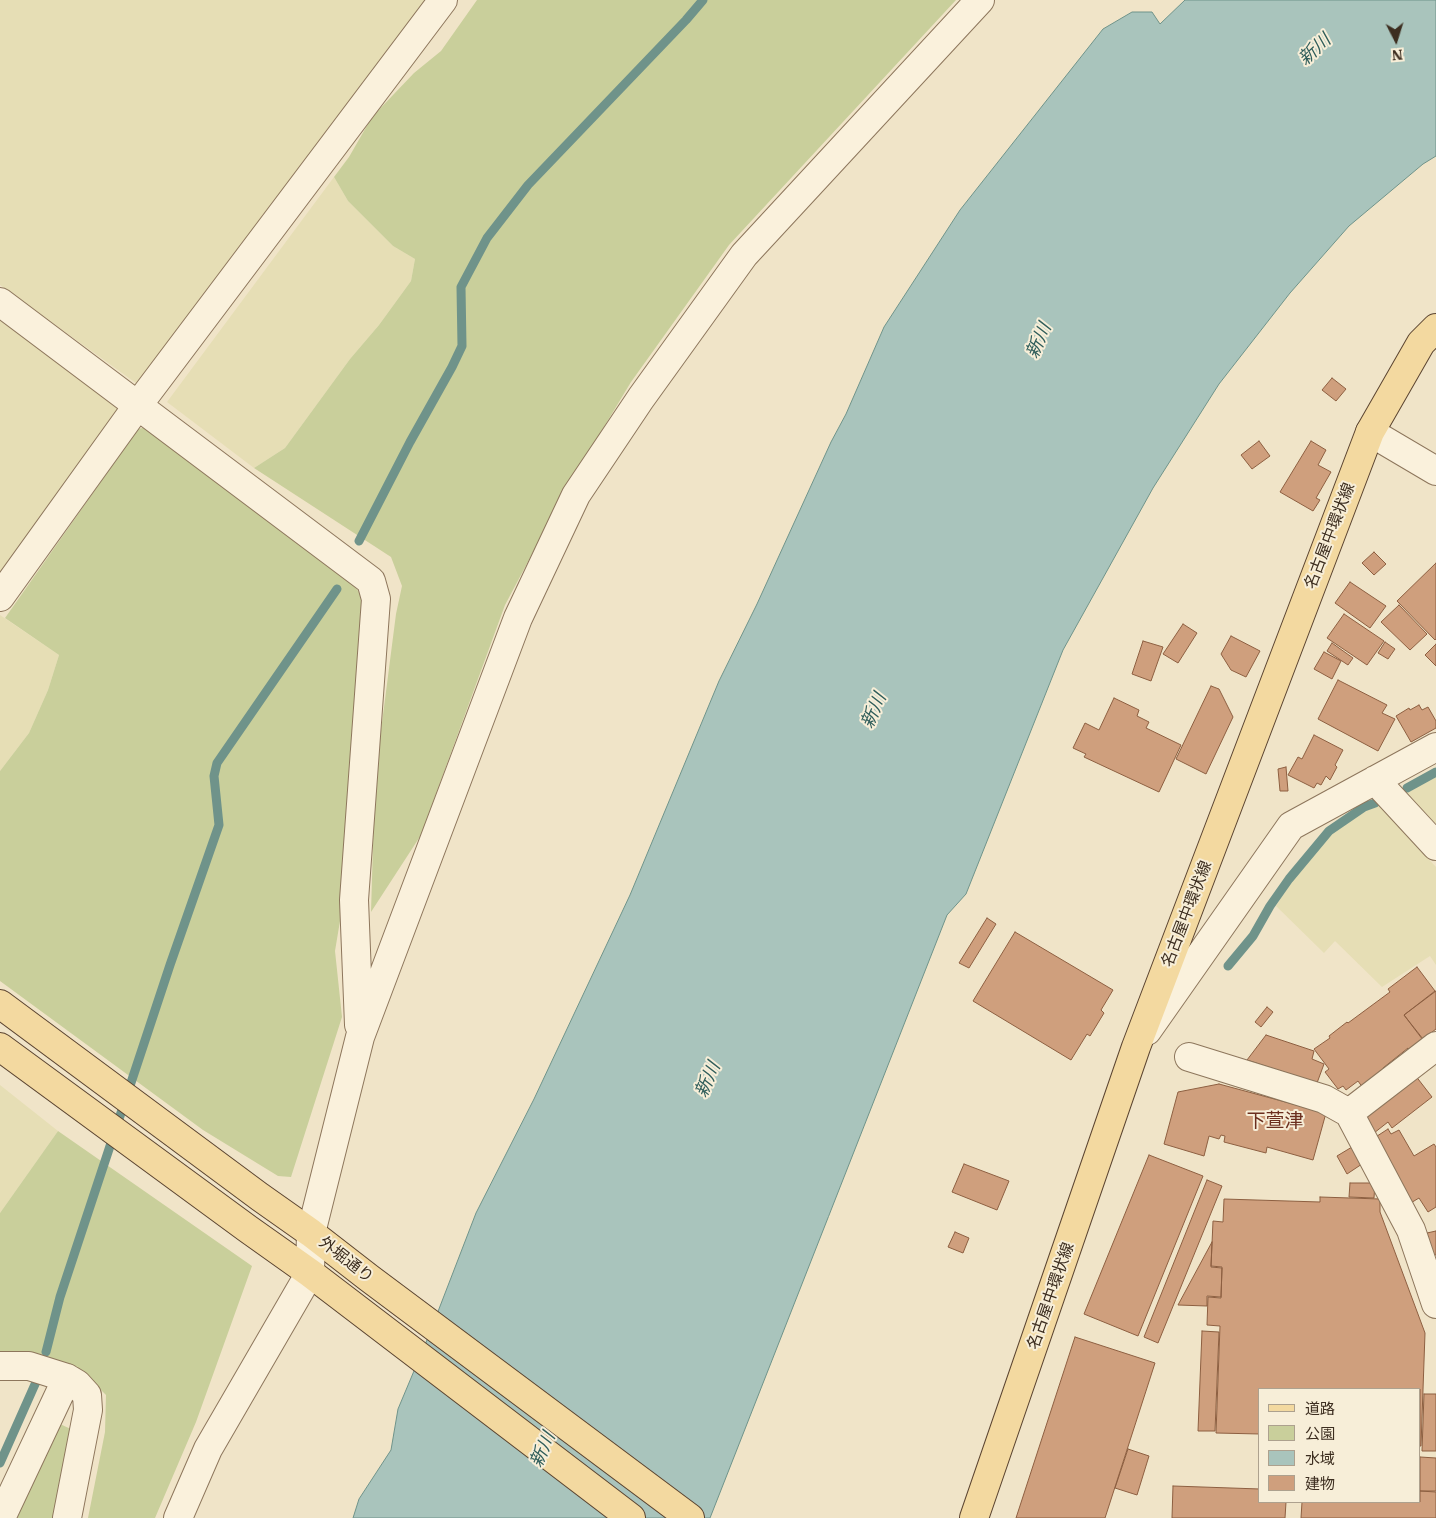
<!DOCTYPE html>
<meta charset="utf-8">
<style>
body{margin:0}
#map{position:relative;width:1436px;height:1518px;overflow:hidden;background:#f0e4c8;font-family:"IBM Plex Serif","Noto Sans JP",serif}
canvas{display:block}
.legend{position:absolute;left:1258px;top:1388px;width:162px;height:115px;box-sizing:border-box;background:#f7eed8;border:1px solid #ada18e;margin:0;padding:6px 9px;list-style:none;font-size:15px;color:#3d2e20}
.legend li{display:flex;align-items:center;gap:10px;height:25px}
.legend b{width:25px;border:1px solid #ada18e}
.north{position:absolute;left:1371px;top:15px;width:50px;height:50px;-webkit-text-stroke:4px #f7eed8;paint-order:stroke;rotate:175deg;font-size:14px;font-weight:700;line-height:20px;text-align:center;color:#3d2e20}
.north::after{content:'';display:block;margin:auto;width:18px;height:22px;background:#3d2e20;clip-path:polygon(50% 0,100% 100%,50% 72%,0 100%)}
</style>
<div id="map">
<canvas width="1436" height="1518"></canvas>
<ul class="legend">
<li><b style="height:6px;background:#f3d9a0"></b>道路</li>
<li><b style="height:14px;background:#c9cf9b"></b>公園</li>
<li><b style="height:14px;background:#a9c4bc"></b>水域</li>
<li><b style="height:14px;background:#cf9f7d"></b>建物</li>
</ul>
<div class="north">N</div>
</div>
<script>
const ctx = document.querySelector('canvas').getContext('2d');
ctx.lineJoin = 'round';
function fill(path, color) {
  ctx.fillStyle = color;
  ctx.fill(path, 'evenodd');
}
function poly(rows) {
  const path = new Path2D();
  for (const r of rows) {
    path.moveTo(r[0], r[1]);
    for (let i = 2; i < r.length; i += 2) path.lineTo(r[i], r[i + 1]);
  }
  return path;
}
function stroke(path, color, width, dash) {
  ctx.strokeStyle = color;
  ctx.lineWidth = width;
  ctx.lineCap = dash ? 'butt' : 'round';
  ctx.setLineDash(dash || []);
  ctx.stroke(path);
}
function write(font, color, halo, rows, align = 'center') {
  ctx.font = font + ' "IBM Plex Serif","Noto Sans JP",serif';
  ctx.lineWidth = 4;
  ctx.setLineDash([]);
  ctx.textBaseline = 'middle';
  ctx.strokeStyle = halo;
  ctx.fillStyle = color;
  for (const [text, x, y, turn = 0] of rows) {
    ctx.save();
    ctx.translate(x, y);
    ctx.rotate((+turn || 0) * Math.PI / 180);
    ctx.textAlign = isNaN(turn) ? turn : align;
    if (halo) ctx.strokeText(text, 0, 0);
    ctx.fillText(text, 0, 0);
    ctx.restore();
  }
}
const farmland = poly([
 [0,0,430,0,140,386,0,285],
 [334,177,348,201,393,246,415,259,411,281,379,325,350,359,285,448,254,468,167,402],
 [0,317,122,407,0,583],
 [0,615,59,655,48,690,29,733,0,771],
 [1436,776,1436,824,1406,793],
 [1379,806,1436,867,1436,965,1430,956,1382,987,1335,941,1324,953,1276,906,1291,882,1331,834,1367,810],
 [0,1085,58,1131,0,1213]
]);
const green = poly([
 [477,0,956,0,729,245,631,382,566,490,505,605,421,835,371,912,375,777,396,614,402,586,391,557,254,468,285,448,350,359,379,325,411,281,415,259,393,246,348,201,334,177,349,157,372,117,414,73,441,51],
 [155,425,333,563,362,595,363,616,340,921,335,951,342,1017,291,1177,278,1176,203,1130,0,981,0,771,29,733,48,690,59,655,5,618,138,429],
 [58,1131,252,1266,196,1422,155,1518,88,1518,105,1432,106,1395,87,1376,0,1356,0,1213],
 [60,1424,75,1431,58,1518,17,1518]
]);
const water = poly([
 [1185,0,1436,0,1436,156,1423,164,1349,226,1290,293,1219,384,1153,488,1063,650,966,894,947,915,710,1518,353,1518,359,1499,391,1450,398,1409,427,1340,476,1213,534,1099,630,895,719,681,757,604,831,442,846,414,884,327,960,210,1103,29,1132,12,1152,12,1160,24,1185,0]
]);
const stream = poly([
 [359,541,410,442,452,367,462,346,461,287,487,238,528,185,686,20,703,0],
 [1407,788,1436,772],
 [1228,966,1253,936,1270,906,1289,879,1329,831,1364,807,1375,803],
 [46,1352,60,1297,170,965,219,825,214,776,217,763,337,589],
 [0,1463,36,1382]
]);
const building = poly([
 [1332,378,1346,389,1336,401,1322,390,1332,378],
 [1259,441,1270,456,1252,469,1241,455,1259,441],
 [1311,441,1326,450,1318,465,1331,472,1316,498,1320,500,1313,511,1280,492,1311,441],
 [1374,552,1386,564,1374,575,1362,563,1374,552],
 [1436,563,1436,639,1435,640,1397,601,1436,563],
 [1350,582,1386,606,1370,628,1335,603,1350,582],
 [1399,605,1427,634,1410,650,1381,622,1399,605],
 [1344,614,1384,641,1367,665,1327,638,1344,614],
 [1183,624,1197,633,1178,663,1163,654,1183,624],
 [1231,636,1260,651,1246,677,1231,670,1221,654,1231,636],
 [1143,641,1163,647,1151,681,1132,674,1143,641],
 [1385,642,1395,649,1388,659,1378,653,1385,642],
 [1332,643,1353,658,1348,665,1327,651,1332,643],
 [1436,644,1436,666,1425,655,1436,644],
 [1324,652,1341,661,1332,679,1314,669,1324,652],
 [1338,680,1387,705,1382,713,1395,719,1378,751,1318,719,1338,680],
 [1211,686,1219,689,1233,717,1206,774,1176,759,1211,686],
 [1114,698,1139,710,1137,716,1149,722,1146,728,1181,745,1159,792,1084,757,1086,754,1073,748,1085,723,1099,730,1114,698],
 [1419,705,1422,710,1428,707,1436,721,1436,728,1411,742,1396,716,1409,708,1410,710,1419,705],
 [1314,735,1343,750,1335,765,1337,767,1330,780,1326,776,1321,785,1317,783,1314,788,1288,775,1298,757,1302,759,1314,735],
 [1286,767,1288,791,1280,791,1278,769,1286,767],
 [987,918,996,924,969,968,959,963,987,918],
 [1015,932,1113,990,1101,1010,1104,1013,1090,1036,1087,1034,1071,1060,973,1001,1015,932],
 [1417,967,1435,991,1404,1015,1426,1044,1412,1054,1408,1048,1383,1068,1387,1074,1365,1091,1358,1081,1346,1090,1343,1086,1338,1089,1325,1072,1329,1069,1314,1049,1330,1038,1329,1036,1347,1022,1348,1023,1390,992,1388,989,1417,967],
 [1436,991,1436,1029,1423,1039,1404,1015,1436,991],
 [1267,1007,1273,1012,1261,1027,1255,1022,1267,1007],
 [1266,1035,1314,1051,1312,1059,1324,1064,1317,1083,1247,1060,1266,1035],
 [1415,1075,1432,1097,1392,1128,1388,1122,1374,1133,1361,1116,1415,1075],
 [1219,1084,1326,1113,1313,1160,1267,1147,1266,1153,1224,1142,1225,1136,1221,1135,1219,1139,1209,1136,1204,1156,1164,1144,1178,1092,1219,1084],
 [1388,1129,1391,1134,1399,1130,1414,1156,1434,1144,1436,1147,1436,1207,1428,1212,1419,1198,1409,1204,1371,1140,1388,1129],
 [1352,1147,1362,1164,1347,1174,1337,1156,1352,1147],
 [1149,1155,1203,1176,1138,1336,1084,1314,1149,1155],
 [964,1164,1009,1181,997,1210,952,1192,964,1164],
 [1207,1180,1222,1186,1158,1343,1144,1337,1207,1180],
 [1350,1183,1375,1183,1374,1198,1349,1197,1350,1183],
 [1320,1197,1380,1199,1380,1212,1425,1333,1421,1446,1420,1446,1420,1389,1260,1389,1260,1434,1216,1433,1220,1326,1207,1325,1208,1297,1221,1298,1222,1267,1211,1266,1213,1221,1223,1222,1224,1199,1320,1202,1320,1197],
 [1436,1231,1436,1255,1432,1255,1427,1233,1436,1231],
 [955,1232,969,1238,963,1253,948,1247,955,1232],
 [1212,1242,1211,1267,1222,1268,1221,1297,1207,1296,1207,1306,1178,1305,1212,1242],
 [1202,1331,1219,1332,1215,1431,1198,1431,1202,1331],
 [1075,1337,1155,1363,1105,1518,1016,1518,1075,1337],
 [1424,1394,1436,1394,1436,1451,1422,1451,1424,1394],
 [1128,1449,1149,1456,1137,1495,1115,1488,1128,1449],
 [1420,1457,1436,1458,1436,1491,1420,1491,1420,1457],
 [1173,1486,1260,1489,1260,1502,1286,1502,1285,1518,1172,1518,1173,1486],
 [1420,1491,1436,1492,1436,1518,1301,1518,1302,1502,1420,1502,1420,1491]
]);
const minor = poly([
 [0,302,371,581,376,599,354,900,359,1025],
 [1370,432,1436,471],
 [0,597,138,405,443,0],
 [1375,780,1436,846],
 [1147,1031,1291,826,1436,747],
 [1189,1057,1324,1099,1349,1113,1411,1230,1436,1304],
 [1349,1113,1436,1046],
 [0,1366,29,1366,67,1378,77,1384,87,1395,88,1410,67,1518],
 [1,1518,67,1378],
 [178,1518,208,1449,310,1273,311,1233,360,1037,518,618,576,495,641,398,744,255,980,0]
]);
const major = poly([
 [0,1004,260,1197,311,1233,369,1278,690,1518],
 [0,1047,248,1229,310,1273,631,1518],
 [974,1518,1136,1047,1370,432,1421,343,1436,328]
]);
const streetNames = [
 ["名古屋中環状線",1330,536,-69],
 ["名古屋中環状線",1187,914,-69],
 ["外堀通り",346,1260,38],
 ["名古屋中環状線",1051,1296,-71]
];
const waterNames = [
 ["新川",1315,50,-43],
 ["新川",1039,341,-66],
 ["新川",874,711,-66],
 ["新川",708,1080,-66],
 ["新川",543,1450,-66]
];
const quarterNames = [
 ["下萱津",1275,1122]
];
fill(farmland, '#e6deb5');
fill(green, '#c9cf9b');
fill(water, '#a9c4bc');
stroke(water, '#6f938a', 1);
stroke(stream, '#6f938a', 9);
fill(building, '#cf9f7d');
stroke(building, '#8d5f41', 1);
stroke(minor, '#8d765c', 30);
stroke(major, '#5b4430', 30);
stroke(minor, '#faf1dc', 28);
stroke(major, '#f3d9a0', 28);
write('16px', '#3d2e20', '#f7eed8', streetNames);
write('italic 18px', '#2f5d5a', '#f7eed8', waterNames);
write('19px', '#6b2e1e', '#f7eed8', quarterNames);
</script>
